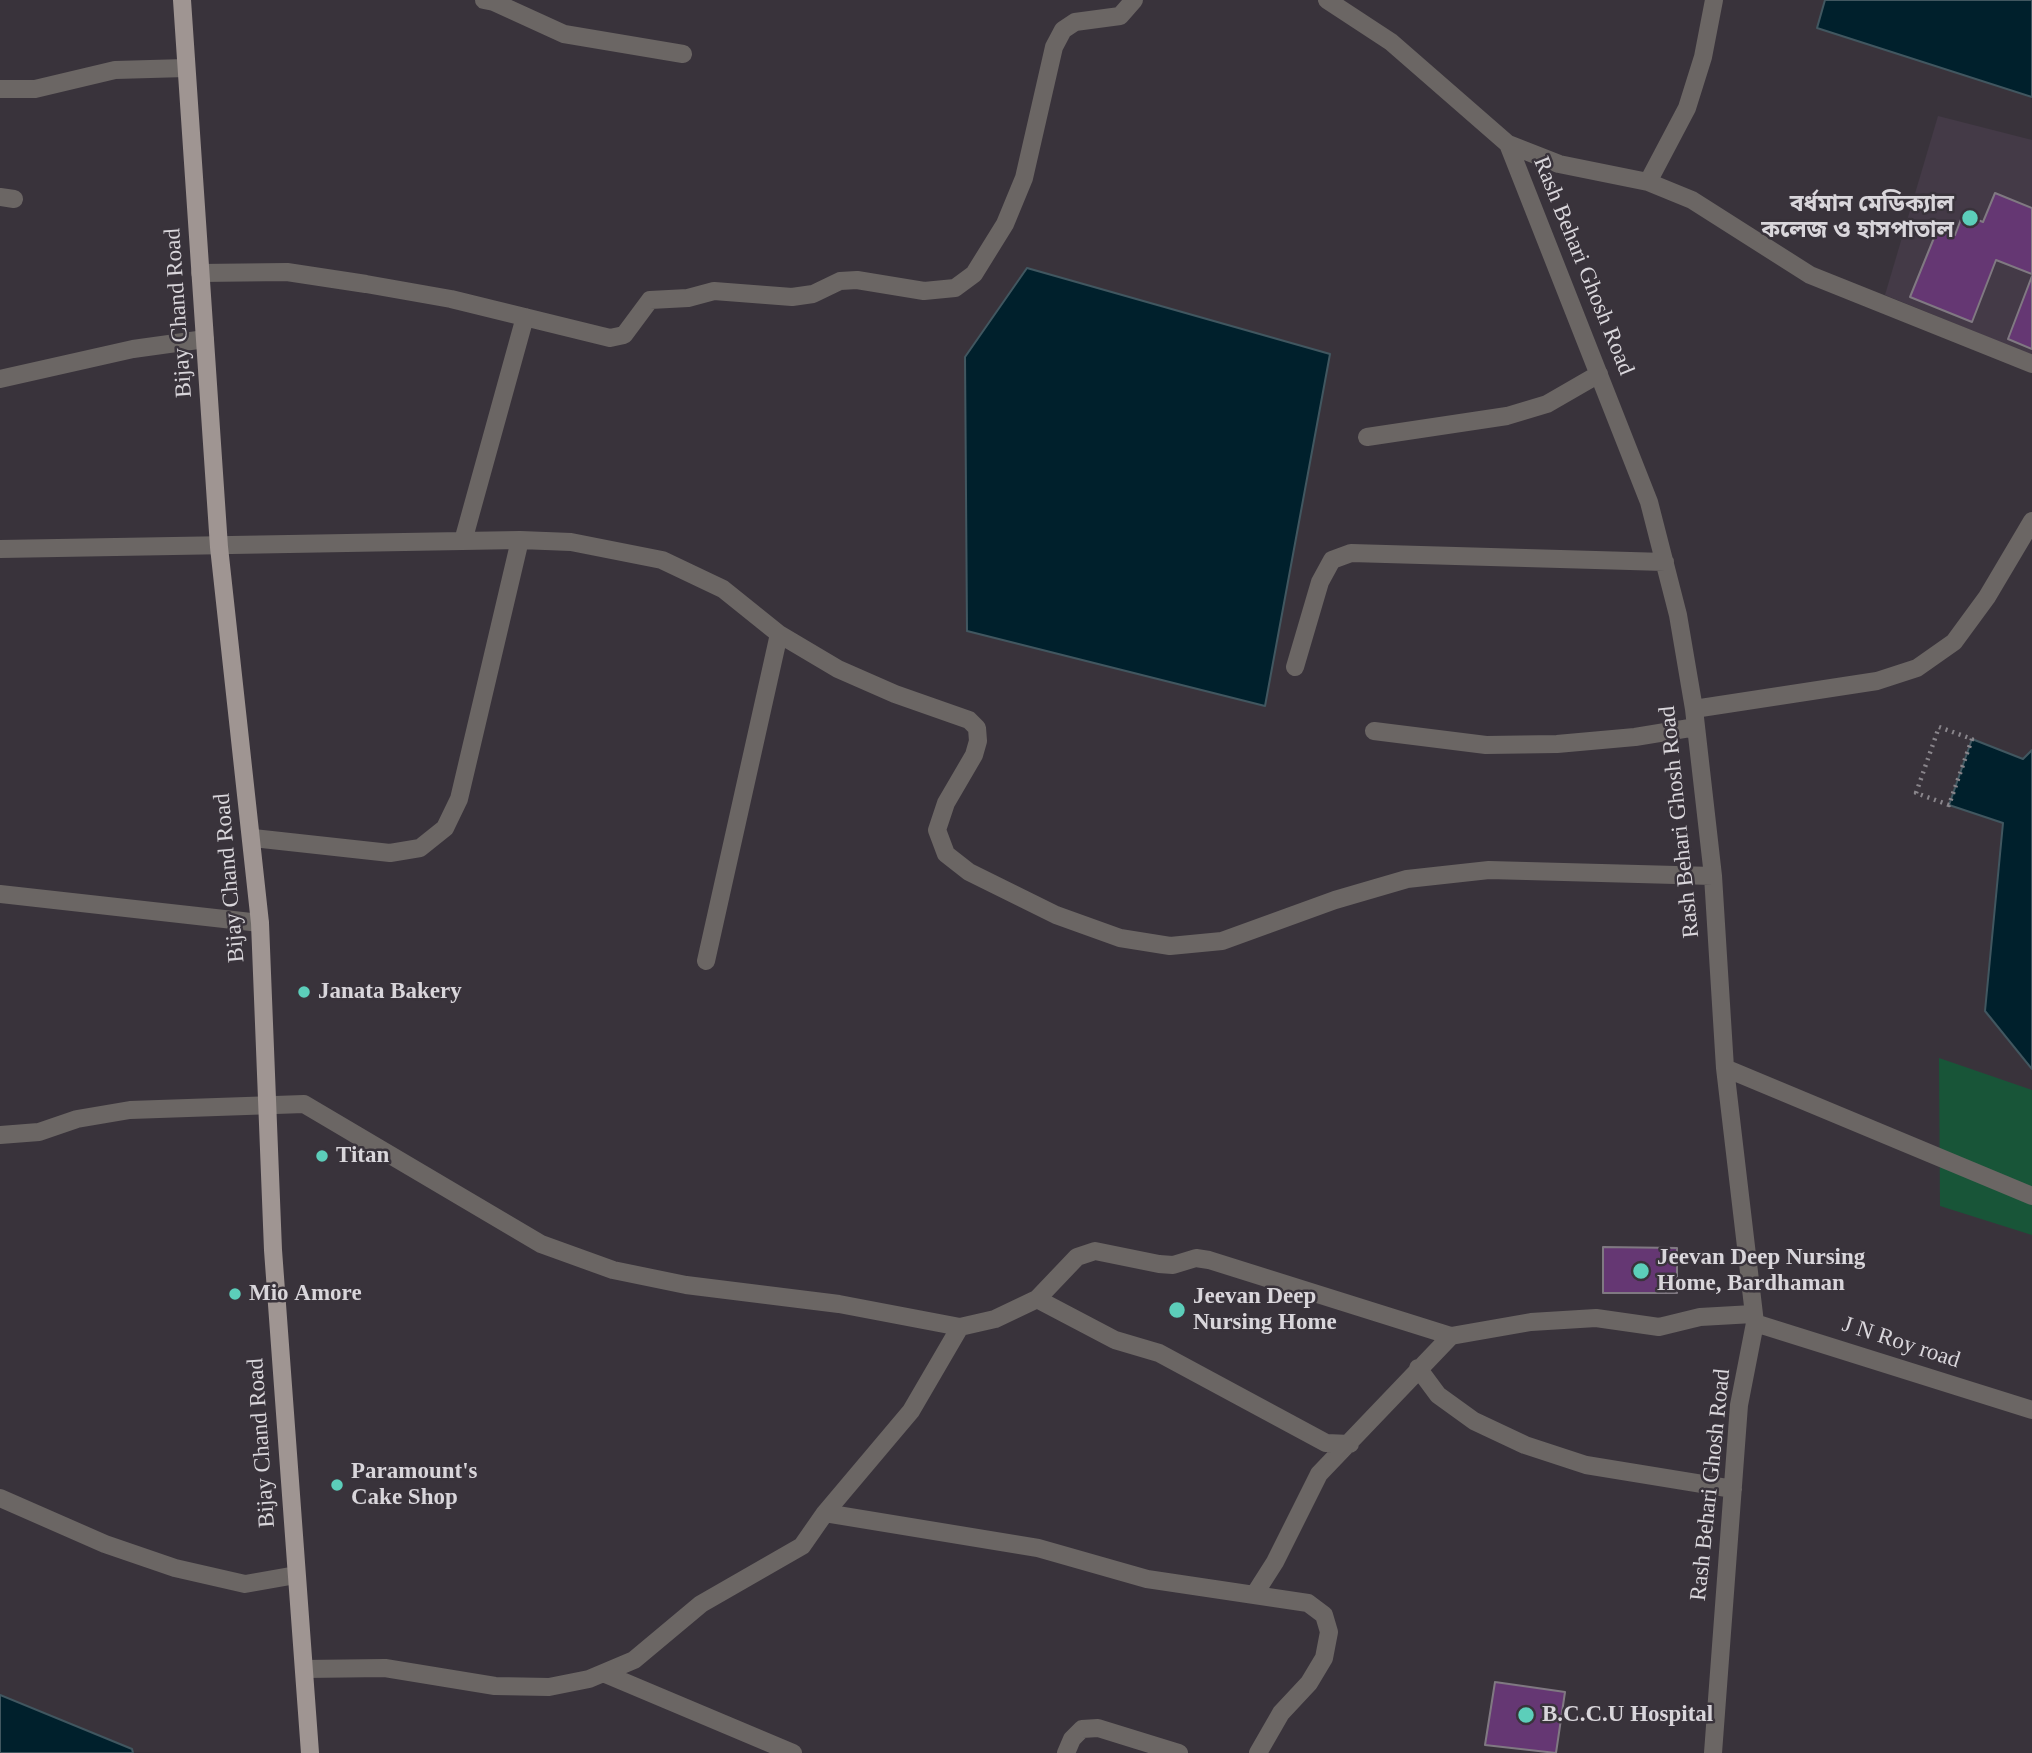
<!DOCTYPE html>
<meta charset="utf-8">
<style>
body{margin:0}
canvas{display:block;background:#39333b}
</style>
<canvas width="2032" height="1753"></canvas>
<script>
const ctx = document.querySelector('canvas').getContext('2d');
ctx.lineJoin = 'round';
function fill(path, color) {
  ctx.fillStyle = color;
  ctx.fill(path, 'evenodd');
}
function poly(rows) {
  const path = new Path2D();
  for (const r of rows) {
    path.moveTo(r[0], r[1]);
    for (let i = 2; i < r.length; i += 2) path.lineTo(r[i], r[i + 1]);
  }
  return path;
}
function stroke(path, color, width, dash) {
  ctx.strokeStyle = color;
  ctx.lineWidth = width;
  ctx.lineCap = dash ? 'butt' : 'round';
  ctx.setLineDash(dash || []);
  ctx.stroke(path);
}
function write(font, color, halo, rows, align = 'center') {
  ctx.font = font + ' "Times New Roman","Noto Sans Bengali",serif';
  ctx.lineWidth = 5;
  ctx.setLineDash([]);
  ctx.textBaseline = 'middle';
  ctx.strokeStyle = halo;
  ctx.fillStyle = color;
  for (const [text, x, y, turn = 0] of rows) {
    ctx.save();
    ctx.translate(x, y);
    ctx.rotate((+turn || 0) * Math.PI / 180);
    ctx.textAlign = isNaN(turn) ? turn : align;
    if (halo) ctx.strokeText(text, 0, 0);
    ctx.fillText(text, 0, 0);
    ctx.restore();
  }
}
const built = poly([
 [1938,116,2032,140,2032,355,1885,295]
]);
const green = poly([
 [1939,1058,2032,1090,2032,1235,1940,1206]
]);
const water = poly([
 [1825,0,2032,0,2032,97,1817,28,1825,0],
 [1027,268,1330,354,1265,706,967,631,965,357,1027,268],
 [1972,739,2023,759,2032,750,2032,1069,1985,1011,2003,823,1949,805,1972,739],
 [0,1695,132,1749,133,1753,0,1753,0,1695]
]);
const building = poly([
 [1995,193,2032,208,2032,274,1996,260,1972,322,1910,297,1938,228,1955,235,1963,214,1983,222,1995,193],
 [2032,276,2032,349,2008,339,2032,276],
 [1603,1247,1677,1248,1677,1293,1603,1293,1603,1247],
 [1495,1682,1565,1692,1556,1753,1485,1745,1495,1682]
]);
const path = poly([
 [1939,727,1972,739,1949,805,1916,793,1939,727]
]);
const minor = poly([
 [484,0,494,2,564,34,683,54],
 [1327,0,1391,42,1508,144,1649,502,1678,615,1694,709,1713,876,1725,1068,1755,1323,1739,1405,1713,1753],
 [0,89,35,89,115,70,186,68],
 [1508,144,1559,164,1648,182,1692,200,1810,275,2032,364],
 [1648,182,1687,108,1703,57,1714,0],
 [0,197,14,199],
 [200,273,287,272,366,284,451,299,610,338,624,335,650,300,688,298,714,291,792,297,813,294,840,281,857,280,924,291,955,288,974,274,1005,224,1024,178,1054,47,1063,30,1075,22,1120,16,1134,0],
 [0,379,133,349,205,339],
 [1367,437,1507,416,1547,404,1599,374],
 [463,541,525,317],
 [0,549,520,540,571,542,662,560,723,589,779,634,838,669,895,694,969,720,977,728,978,741,974,755,946,803,937,830,946,854,969,872,1056,915,1120,938,1170,946,1222,941,1335,900,1407,879,1489,870,1713,876],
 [1295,667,1320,582,1332,560,1351,553,1665,562],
 [1694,709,1877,681,1917,668,1954,642,1987,597,2032,521],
 [1374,731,1486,745,1557,744,1635,737,1696,727],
 [253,838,390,853,420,848,445,828,459,799,520,540],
 [0,894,260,923],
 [706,961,779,634],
 [1725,1068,2032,1196],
 [0,1135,39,1132,77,1119,130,1110,304,1104,541,1244,613,1270,686,1285,839,1304,960,1327,995,1319,1037,1299,1077,1257,1095,1251,1159,1264,1173,1265,1196,1258,1209,1260,1451,1336],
 [1037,1299,1115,1340,1159,1353,1326,1443,1350,1444],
 [1755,1323,2032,1410],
 [1418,1368,1438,1395,1474,1421,1525,1445,1586,1465,1733,1489],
 [0,1498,105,1544,175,1568,245,1584,296,1575],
 [825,1513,1038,1548,1147,1579,1308,1603,1324,1615,1329,1632,1324,1658,1309,1683,1281,1713,1258,1753],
 [1254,1595,1275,1562,1319,1474,1451,1336,1531,1322,1596,1318,1659,1327,1700,1317,1753,1314],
 [304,1669,385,1668,495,1686,549,1687,589,1679,634,1660,701,1604,802,1546,825,1513,911,1411,960,1327],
 [603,1673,793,1753],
 [1066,1753,1072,1739,1082,1729,1098,1728,1179,1753]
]);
const major = poly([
 [182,0,219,547,260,923,273,1250,310,1753]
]);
const markers = [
 [1970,218,9,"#5cceba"],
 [304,992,7,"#5cceba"],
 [322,1156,7,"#5cceba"],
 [1641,1271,9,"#5cceba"],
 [235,1294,7,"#5cceba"],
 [1177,1310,9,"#5cceba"],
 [337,1485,7,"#5cceba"],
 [1526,1715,9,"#5cceba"]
];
const poiNames = [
 ["বর্ধমান মেডিক্যাল",1954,205,"right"],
 ["কলেজ ও হাসপাতাল",1954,231,"right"],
 ["Janata Bakery",318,992],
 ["Titan",336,1156],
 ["Jeevan Deep Nursing",1657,1258],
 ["Home, Bardhaman",1657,1284],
 ["Mio Amore",249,1294],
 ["Jeevan Deep",1193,1297],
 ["Nursing Home",1193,1323],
 ["Paramount's",351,1472],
 ["Cake Shop",351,1498],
 ["B.C.C.U Hospital",1542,1715]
];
const streetNames = [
 ["Rash Behari Ghosh Road",1583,266,68],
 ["Bijay Chand Road",179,313,-94],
 ["Rash Behari Ghosh Road",1680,822,-96],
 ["Bijay Chand Road",230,878,-95],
 ["J N Roy road",1901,1343,18],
 ["Bijay Chand Road",262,1443,-94],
 ["Rash Behari Ghosh Road",1711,1485,-84]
];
fill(built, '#443a47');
fill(green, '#185538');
fill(water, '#00202c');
stroke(water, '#415760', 2);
fill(building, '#653773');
stroke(building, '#807982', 2);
stroke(path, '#89858b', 4.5, [2, 5]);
stroke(minor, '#6b6664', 18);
stroke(major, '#9f9592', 18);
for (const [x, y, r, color] of markers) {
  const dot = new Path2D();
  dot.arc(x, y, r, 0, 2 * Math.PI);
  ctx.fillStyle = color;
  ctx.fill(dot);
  stroke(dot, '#39333b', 2.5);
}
write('bold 23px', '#d9d6db', '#39333b', poiNames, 'left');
write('23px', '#d9d6db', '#39333b', streetNames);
</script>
